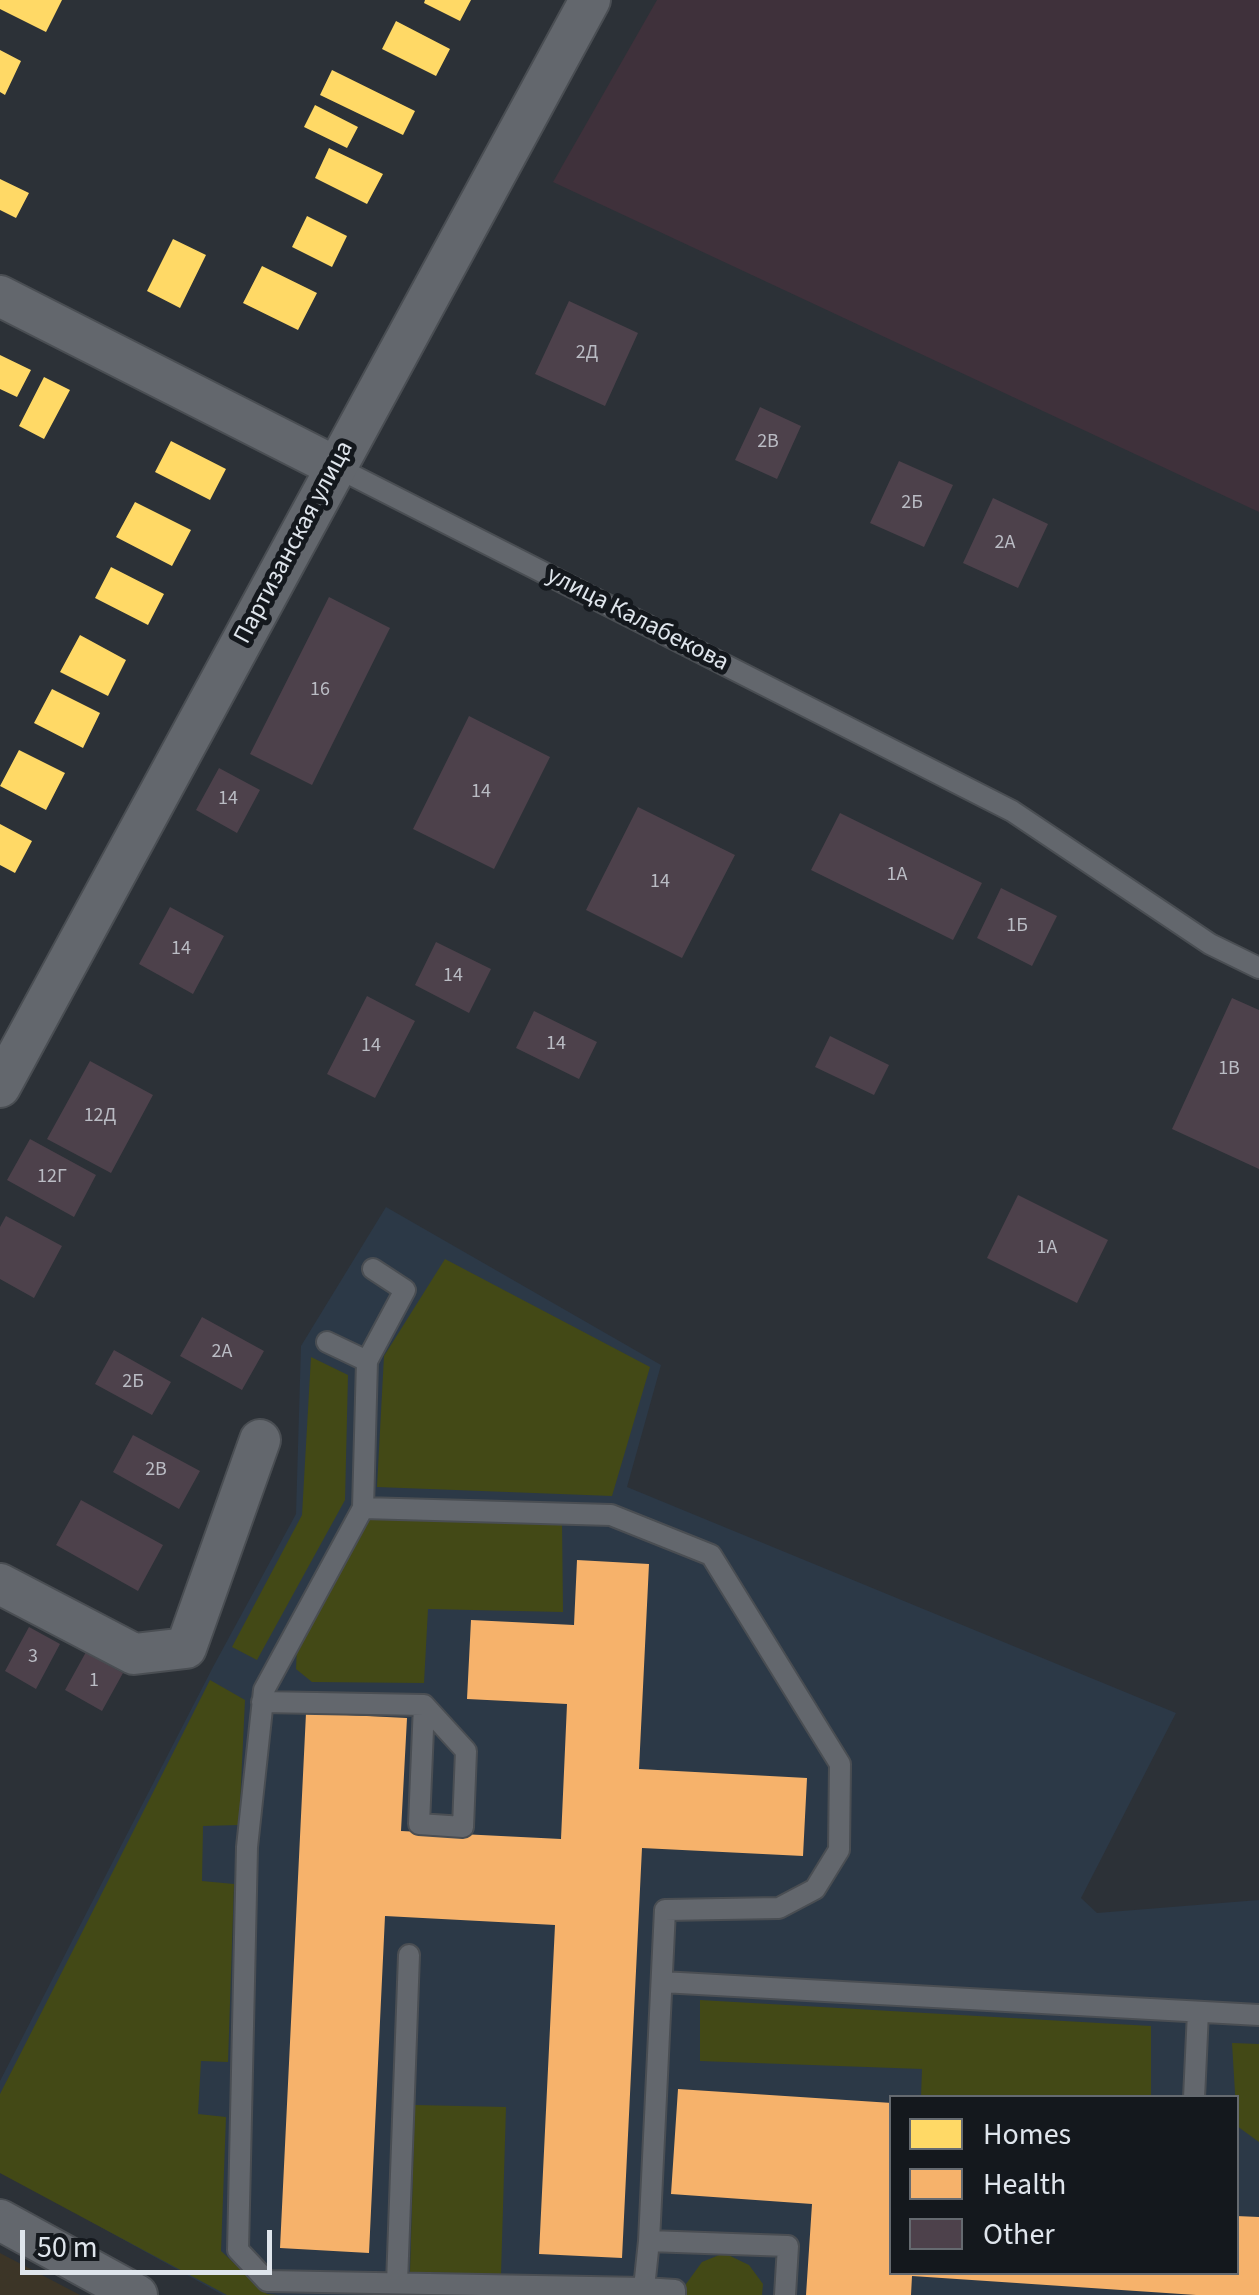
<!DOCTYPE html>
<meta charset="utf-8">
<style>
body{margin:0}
#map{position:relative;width:1259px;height:2295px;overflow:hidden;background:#2c3137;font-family:"Source Sans 3",sans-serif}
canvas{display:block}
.legend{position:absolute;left:889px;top:2095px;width:350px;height:180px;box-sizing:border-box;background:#14181d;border:2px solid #656a70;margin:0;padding:12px 18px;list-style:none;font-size:30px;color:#dfe5ec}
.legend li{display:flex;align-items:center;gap:20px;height:50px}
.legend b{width:50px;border:2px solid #656a70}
.scale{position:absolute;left:20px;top:2230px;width:252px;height:45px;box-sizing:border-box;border:5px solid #dfe5ec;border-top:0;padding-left:12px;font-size:30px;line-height:35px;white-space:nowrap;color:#dfe5ec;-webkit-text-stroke:8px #14181d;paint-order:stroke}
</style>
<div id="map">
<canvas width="1259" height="2295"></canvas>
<ul class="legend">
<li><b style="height:28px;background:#ffd966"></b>Homes</li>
<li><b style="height:28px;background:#f6b26b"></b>Health</li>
<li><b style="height:28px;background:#4d414b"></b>Other</li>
</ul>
<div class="scale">50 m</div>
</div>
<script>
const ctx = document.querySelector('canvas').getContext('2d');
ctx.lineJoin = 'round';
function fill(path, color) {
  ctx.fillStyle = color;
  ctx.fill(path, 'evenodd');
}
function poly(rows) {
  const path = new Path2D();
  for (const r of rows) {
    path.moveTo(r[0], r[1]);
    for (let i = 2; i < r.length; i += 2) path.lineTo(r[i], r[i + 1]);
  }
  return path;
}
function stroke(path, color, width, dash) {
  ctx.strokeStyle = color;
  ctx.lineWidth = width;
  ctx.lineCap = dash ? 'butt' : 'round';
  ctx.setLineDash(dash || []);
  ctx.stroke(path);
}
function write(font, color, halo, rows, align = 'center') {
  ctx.font = font + ' "Source Sans 3",sans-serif';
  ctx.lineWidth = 10;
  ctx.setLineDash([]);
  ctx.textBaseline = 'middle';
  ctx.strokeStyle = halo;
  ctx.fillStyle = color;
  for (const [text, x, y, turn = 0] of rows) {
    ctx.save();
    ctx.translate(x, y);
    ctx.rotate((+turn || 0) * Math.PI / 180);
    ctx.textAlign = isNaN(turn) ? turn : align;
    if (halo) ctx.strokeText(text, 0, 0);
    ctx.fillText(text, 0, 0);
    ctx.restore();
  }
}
const built = poly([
 [386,1207,661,1365,627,1487,1176,1713,1081,1898,1097,1913,1259,1900,1259,2295,223,2295,0,2171,0,2081,213,1667,296,1514,301,1346],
 [892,2098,1236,2098,1236,2272,892,2272]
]);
const industrial = poly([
 [657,0,1259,0,1259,512,553,182]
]);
const education = poly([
 [0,2253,80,2295,0,2295]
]);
const green = poly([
 [445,1259,650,1367,612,1496,377,1487,384,1356],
 [311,1357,348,1375,345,1500,257,1660,232,1647,302,1515],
 [369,1518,562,1521,563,1612,428,1609,424,1683,312,1682,296,1669,297,1646],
 [210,1680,245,1700,239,1825,203,1826,202,1881,234,1884,228,2062,201,2061,198,2114,226,2117,221,2251,267,2294,277,2295,227,2295,0,2173,0,2094],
 [700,2000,1151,2026,1151,2097,921,2097,922,2069,700,2061],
 [1232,2043,1259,2044,1259,2142,1237,2126],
 [415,2105,506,2107,501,2274,410,2272],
 [724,2253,749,2265,763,2284,762,2295,685,2295,686,2284,702,2262]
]);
const homes = poly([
 [0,0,62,0,46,32,0,9],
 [425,0,471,0,460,21,424,3],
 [396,21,450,49,436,76,382,49],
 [0,50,21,61,5,95,0,92],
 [332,70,415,111,403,135,320,95],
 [315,105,358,127,347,148,304,127],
 [329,148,383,174,367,204,315,178],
 [0,179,29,193,16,218,0,210],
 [307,216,347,236,332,267,292,247],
 [173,239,206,255,180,308,147,291],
 [262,266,317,293,298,330,243,303],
 [0,355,31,370,17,397,0,389],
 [44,377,70,390,44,439,19,426],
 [171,441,226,469,210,500,155,472],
 [135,502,191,530,172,566,116,537],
 [111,567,164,594,148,625,95,598],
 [80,635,126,660,108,696,60,672],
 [52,689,100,713,83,748,34,723],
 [19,750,65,773,46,810,0,786],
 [0,824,32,841,15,873,0,865]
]);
const health = poly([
 [577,1560,649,1564,639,1769,807,1778,803,1856,642,1848,622,2258,539,2254,555,1925,385,1916,369,2253,280,2248,306,1713,407,1718,401,1831,561,1839,567,1704,467,1699,471,1620,574,1625],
 [678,2089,892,2103,892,2272,1236,2272,1236,2216,1259,2217,1259,2295,1196,2295,912,2276,911,2295,806,2295,812,2204,671,2194]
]);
const building = poly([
 [569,301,638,333,605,406,535,374],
 [760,407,801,426,777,479,735,460],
 [899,461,953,485,924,547,870,523],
 [993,498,1048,524,1018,588,963,563],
 [329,597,390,628,312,785,250,754],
 [469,716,550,757,494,869,413,829],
 [219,768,260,790,237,833,196,810],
 [638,807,735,855,682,958,586,910],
 [840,813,982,883,953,940,811,870],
 [1001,888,1057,916,1032,966,977,938],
 [170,907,224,936,193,994,139,964],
 [436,942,491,969,469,1013,415,985],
 [367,996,415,1021,375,1098,327,1074],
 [1232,998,1259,1010,1259,1169,1172,1129],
 [534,1011,597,1042,579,1079,516,1048],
 [830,1036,889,1065,874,1095,815,1067],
 [90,1061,153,1095,111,1173,47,1139],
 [30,1139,96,1175,74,1217,7,1180],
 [1018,1195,1108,1240,1077,1303,987,1258],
 [6,1216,62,1246,34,1298,0,1279,0,1227],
 [202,1317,264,1351,242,1390,180,1356],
 [114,1350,171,1382,152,1415,95,1384],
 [133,1435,200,1471,179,1509,113,1472],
 [81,1500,163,1545,138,1591,56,1545],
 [29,1627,60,1644,36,1689,5,1671],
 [86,1652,123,1673,102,1711,65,1690]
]);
const service = poly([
 [336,467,1012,811,1210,944,1259,968],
 [327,1342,367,1361],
 [363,1508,367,1361,405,1290,373,1269],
 [262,1702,424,1705,419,1824,463,1827,466,1751,424,1705],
 [662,1982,1259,2015],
 [1194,2098,1198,2012],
 [397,2283,409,1955],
 [644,2288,649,2241],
 [675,2295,675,2290,644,2288,267,2281,238,2250,247,1847,264,1690,363,1508,611,1515,711,1555,840,1764,839,1850,815,1889,779,1908,665,1910,649,2241,788,2246,785,2295]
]);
const minor = poly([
 [0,296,336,467],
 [0,1087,590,0],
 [0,1584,134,1654,186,1648,260,1440],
 [0,2220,137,2295]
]);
const numberNames = [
 ["2Д",587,354],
 ["2В",768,443],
 ["2Б",912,504],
 ["2А",1005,544],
 ["16",320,691],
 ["14",481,793],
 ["14",228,800],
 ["1А",897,876],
 ["14",660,883],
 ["1Б",1017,927],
 ["14",181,950],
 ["14",453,977],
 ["14",556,1045],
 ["14",371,1047],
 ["1В",1229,1070],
 ["12Д",100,1117],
 ["12Г",52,1178],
 ["1А",1047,1249],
 ["2А",222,1353],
 ["2Б",133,1383],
 ["2В",156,1471],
 ["3",33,1658],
 ["1",94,1682]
];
const streetNames = [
 ["Партизанская улица",295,543,-62],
 ["улица Калабекова",637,620,27]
];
fill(built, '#2c3947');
fill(industrial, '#3f313b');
fill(education, '#3c3527');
fill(green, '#434916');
fill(homes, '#ffd966');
fill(health, '#f6b26b');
fill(building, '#4d414b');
stroke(service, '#4a4e53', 24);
stroke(minor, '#4a4e53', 44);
stroke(service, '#63676d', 20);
stroke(minor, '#63676d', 40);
write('20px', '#babcc4', null, numberNames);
write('25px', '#dfe5ec', '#14181d', streetNames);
</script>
